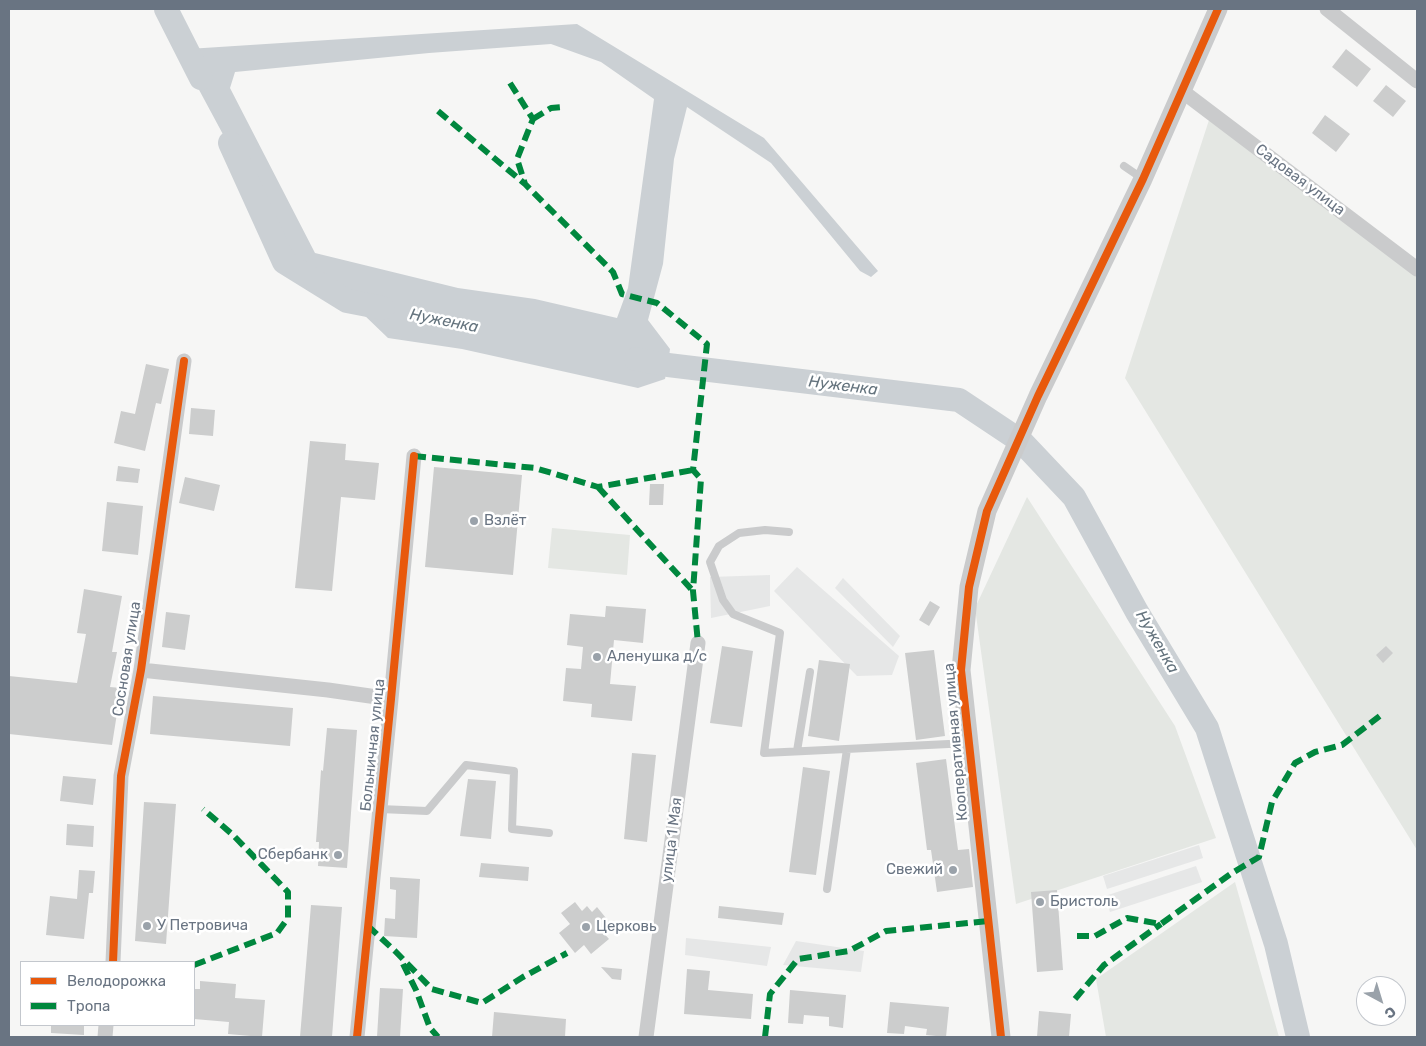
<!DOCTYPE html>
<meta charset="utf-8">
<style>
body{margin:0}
#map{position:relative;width:1426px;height:1046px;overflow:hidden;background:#f6f6f5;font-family:Rubik,sans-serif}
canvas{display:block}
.frame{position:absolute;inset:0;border:10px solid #697482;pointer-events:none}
.legend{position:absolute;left:20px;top:961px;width:175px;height:65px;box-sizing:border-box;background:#fff;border:1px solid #c3c7cd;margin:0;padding:6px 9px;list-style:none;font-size:15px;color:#697482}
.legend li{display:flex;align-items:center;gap:10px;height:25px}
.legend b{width:25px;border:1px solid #c3c7cd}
.north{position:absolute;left:1356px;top:976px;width:50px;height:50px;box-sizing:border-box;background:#fff;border:1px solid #c3c7cd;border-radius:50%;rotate:141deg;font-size:14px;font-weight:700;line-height:20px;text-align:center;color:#697482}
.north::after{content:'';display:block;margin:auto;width:18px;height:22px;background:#9aa2aa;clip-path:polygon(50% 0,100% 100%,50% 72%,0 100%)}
</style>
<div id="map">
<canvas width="1426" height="1046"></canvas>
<div class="frame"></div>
<ul class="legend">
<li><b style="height:6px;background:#e8590c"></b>Велодорожка</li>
<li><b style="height:6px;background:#00873e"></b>Тропа</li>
</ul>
<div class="north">С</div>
</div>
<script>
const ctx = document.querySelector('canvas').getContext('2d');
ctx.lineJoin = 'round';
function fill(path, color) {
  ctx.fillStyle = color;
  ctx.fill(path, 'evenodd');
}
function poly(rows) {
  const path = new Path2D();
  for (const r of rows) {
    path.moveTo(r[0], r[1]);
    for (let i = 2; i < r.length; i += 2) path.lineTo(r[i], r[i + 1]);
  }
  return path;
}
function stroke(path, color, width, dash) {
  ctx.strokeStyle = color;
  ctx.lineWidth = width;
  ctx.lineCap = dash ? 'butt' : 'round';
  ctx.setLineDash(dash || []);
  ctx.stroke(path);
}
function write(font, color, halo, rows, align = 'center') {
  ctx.font = font + ' Rubik,sans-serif';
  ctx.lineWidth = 5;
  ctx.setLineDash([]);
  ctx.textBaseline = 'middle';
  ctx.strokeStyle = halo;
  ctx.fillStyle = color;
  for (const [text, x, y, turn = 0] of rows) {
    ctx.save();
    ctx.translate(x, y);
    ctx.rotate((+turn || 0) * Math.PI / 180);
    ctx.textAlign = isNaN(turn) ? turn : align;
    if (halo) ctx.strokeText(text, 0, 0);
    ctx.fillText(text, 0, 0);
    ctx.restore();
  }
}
const built = poly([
 [797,567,899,656,892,675,857,676,774,591],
 [770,575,770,606,711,618,710,577],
 [843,578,900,636,893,647,835,588],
 [1199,845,1203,858,1107,889,1103,876],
 [1196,866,1202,882,1110,912,1105,896],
 [686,938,771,947,767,966,685,955],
 [796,941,864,951,861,972,783,965]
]);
const green = poly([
 [1210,117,1417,275,1417,850,1125,378],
 [1027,497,1175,726,1216,838,1016,904,975,608],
 [552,528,630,535,627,575,548,568],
 [1235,882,1279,1037,1106,1037,1096,979]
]);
const water = poly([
 [577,24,764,138,878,271,871,277,860,271,771,163,687,107,674,159,663,264,648,320,670,349,668,365,665,379,638,388,462,349,388,338,337,289,290,259,190,73,188,49],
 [551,44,601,62,654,99,628,288,617,318,535,299,458,288,315,253,230,88,235,72,429,53]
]);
const river = poly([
 [166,9,201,78],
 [230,143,284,262,347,301,383,308],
 [636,359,668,365,959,400,1022,442,1074,497,1137,612,1207,728,1276,944,1298,1037]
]);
const building = poly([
 [1346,49,1371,69,1357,87,1332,67],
 [1386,85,1406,101,1393,117,1373,101],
 [1325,115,1350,134,1336,152,1312,133],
 [146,364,169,369,161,404,156,403,145,451,114,443,121,411,135,414],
 [191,408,215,410,213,436,189,434],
 [310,441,346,444,345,460,379,463,375,500,341,497,332,591,295,588],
 [118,466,140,469,138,483,116,481],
 [434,467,522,475,513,575,425,567],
 [185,477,220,485,214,511,179,503],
 [650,484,664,484,663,505,649,505],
 [107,502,143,506,138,555,102,551],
 [84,589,122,596,112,652,117,652,110,687,121,688,112,745,9,734,9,676,77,683,86,634,77,633],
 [930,601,940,607,929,626,919,620],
 [606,606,646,609,643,643,614,640,610,684,636,686,632,721,591,717,592,704,563,701,566,668,581,669,583,647,567,645,570,614,605,617],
 [166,612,190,615,185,650,162,647],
 [722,646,753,651,742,727,710,723],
 [1386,646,1393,653,1383,663,1376,655],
 [934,650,945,736,916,740,905,653],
 [819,660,850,664,839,741,808,736],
 [153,696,293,708,290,746,150,734],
 [327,728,357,730,347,868,318,866,319,842,316,842,321,770,323,771],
 [632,753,656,755,647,842,624,839],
 [946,759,958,850,969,849,973,887,937,892,931,850,927,850,916,763],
 [803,767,830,771,816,875,789,872],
 [63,776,96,779,93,805,60,801],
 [468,779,496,781,491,839,460,836],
 [144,802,176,804,166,944,135,941],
 [67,824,94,826,93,847,66,845],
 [481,863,529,867,528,881,479,877],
 [79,870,95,871,93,893,89,893,84,939,46,935,50,896,77,899],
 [390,877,420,879,417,938,384,936,385,918,395,919,396,890,390,889],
 [1057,890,1063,970,1037,972,1031,892],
 [575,902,582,911,587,906,592,912,597,907,610,923,601,930,609,939,591,954,584,945,575,953,559,933,570,924,561,913],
 [311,905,342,907,332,1037,300,1037],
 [719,906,784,913,782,925,718,918],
 [601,967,622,969,621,980,612,979],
 [687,969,710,971,708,990,753,994,751,1019,684,1014],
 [200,981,236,984,235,998,265,1000,262,1037,228,1034,229,1022,194,1019,194,989,200,989],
 [380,988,403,989,400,1037,377,1037],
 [790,990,846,995,843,1028,829,1026,829,1017,804,1015,803,1024,788,1023],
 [890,1002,949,1007,946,1037,926,1035,927,1029,905,1026,904,1034,887,1033],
 [1039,1011,1071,1014,1069,1037,1037,1037],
 [494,1012,566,1019,565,1037,492,1037],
 [51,1025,84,1025,84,1035,51,1033]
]);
const service = poly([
 [1124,166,1143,179],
 [789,532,765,530,739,533,719,546,710,562,723,600,733,614,780,633,764,753,969,743],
 [797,751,810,672],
 [380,809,427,811,466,765,514,771,512,829,549,833],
 [827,889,847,749]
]);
const minor = poly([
 [1327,9,1417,81],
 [1182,91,1417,269],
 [141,670,328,690,391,699],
 [113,962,121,776,141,670,184,361],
 [105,1037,106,1025],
 [357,1037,391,699,414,456],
 [646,1037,698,643]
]);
const tertiary = poly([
 [1001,1037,961,670,969,587,987,511,1038,396,1143,179,1218,9]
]);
const quiet = poly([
 [510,83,533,119,517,159,525,184],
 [438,111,525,184,613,272,622,294,657,303,707,344,693,470,701,479,693,591,698,643],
 [533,119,551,108,562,107],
 [414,456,535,468,598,487,693,470],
 [598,487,693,591],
 [368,926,395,951,432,989,482,1003,523,977,567,953],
 [1077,936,1095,936,1127,918,1161,924,1232,873,1259,857,1272,802,1295,763,1315,752,1342,745,1381,715],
 [403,964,416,990,430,1028,438,1037],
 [194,965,277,933,288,918,288,892,233,835,203,809],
 [1075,999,1104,965,1161,924],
 [765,1037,770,994,798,959,849,951,886,931,988,921]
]);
const cycleway = poly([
 [113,962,121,776,141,670,184,361],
 [357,1037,391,699,414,456],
 [1001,1037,961,670,969,587,987,511,1038,396,1143,179,1218,9]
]);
const markers = [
 [474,521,5,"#9aa2aa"],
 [597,657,5,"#9aa2aa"],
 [338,855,5,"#9aa2aa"],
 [953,870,5,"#9aa2aa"],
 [1040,902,5,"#9aa2aa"],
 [147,926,5,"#9aa2aa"],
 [586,927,5,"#9aa2aa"]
];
const streetNames = [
 ["Садовая улица",1300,180,37],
 ["Сосновая улица",127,659,-81],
 ["Кооперативная улица",956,742,-95],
 ["Больничная улица",373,745,-84],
 ["улица 1 Мая",672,840,-83]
];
const poiNames = [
 ["Взлёт",484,521],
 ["Аленушка д/с",607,657],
 ["Сбербанк",328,855,"right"],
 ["Свежий",943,870,"right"],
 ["Бристоль",1050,902],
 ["У Петровича",157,926],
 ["Церковь",596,927]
];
const waterNames = [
 ["Нуженка",444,321,11],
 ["Нуженка",843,386,7],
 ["Нуженка",1157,642,60]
];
fill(built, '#e6e7e7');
fill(green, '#e4e7e3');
fill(water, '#cbd0d4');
stroke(river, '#cbd0d4', 24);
fill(building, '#cccdcd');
stroke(service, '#cacbcc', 8);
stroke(minor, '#cacbcc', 15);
stroke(tertiary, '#cacbcc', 19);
stroke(quiet, '#00873e', 6, [12, 6]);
stroke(cycleway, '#e8590c', 8);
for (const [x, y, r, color] of markers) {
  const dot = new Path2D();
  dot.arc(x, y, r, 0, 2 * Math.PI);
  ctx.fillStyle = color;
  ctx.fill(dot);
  stroke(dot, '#fff', 2);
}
write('15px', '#697482', '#fff', streetNames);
write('15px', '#697482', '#fff', poiNames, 'left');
write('italic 16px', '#65747e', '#fff', waterNames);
</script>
